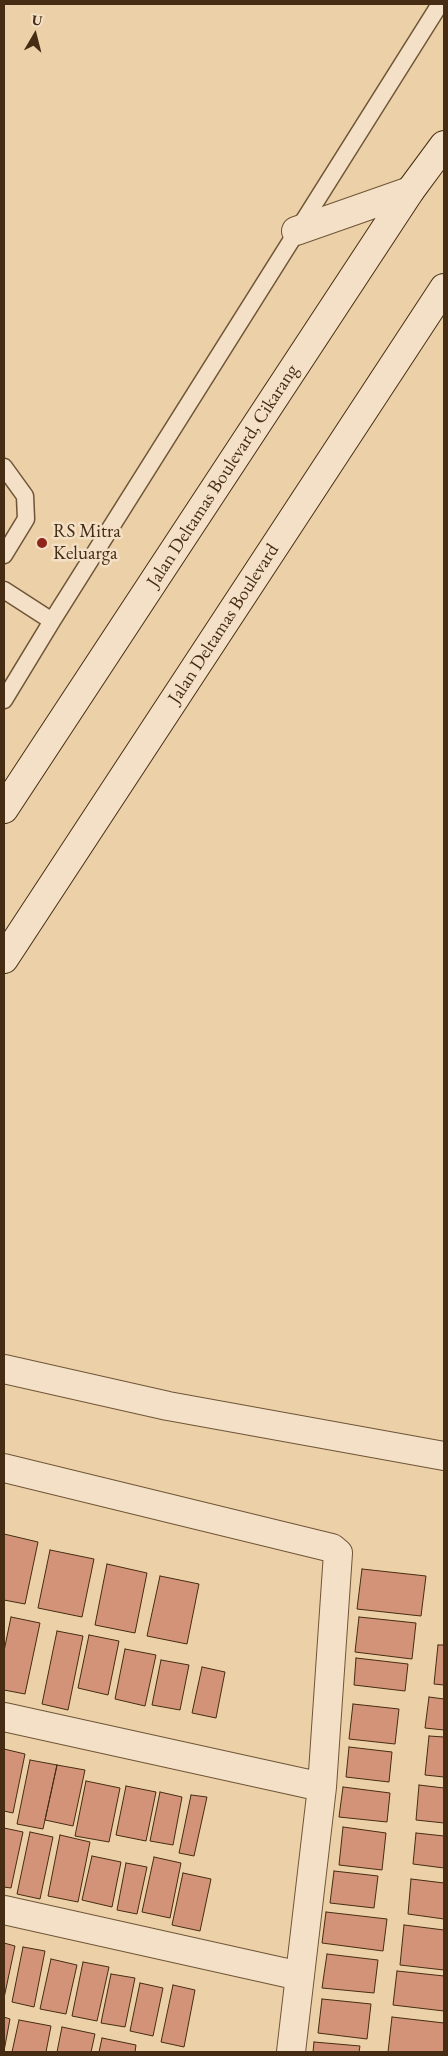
<!DOCTYPE html>
<style>
body{margin:0}
#map{position:relative;width:448px;height:2056px;overflow:hidden;background:#ecd0a7;font-family:"EB Garamond",serif}
canvas{display:block}
.frame{position:absolute;inset:0;border:5px solid #452c12;pointer-events:none}
.north{position:absolute;left:10px;top:10px;width:50px;height:50px;-webkit-text-stroke:4px #f3e0c6;paint-order:stroke;rotate:8deg;font-size:14px;font-weight:700;line-height:20px;text-align:center;color:#452c12}
.north::after{content:'';display:block;margin:auto;width:18px;height:22px;background:#452c12;clip-path:polygon(50% 0,100% 100%,50% 72%,0 100%)}
</style>
<div id="map">
<canvas width="448" height="2056"></canvas>
<div class="frame"></div>
<div class="north">U</div>
</div>
<script>
const ctx = document.querySelector('canvas').getContext('2d');
ctx.lineJoin = 'round';
function fill(path, color) {
  ctx.fillStyle = color;
  ctx.fill(path, 'evenodd');
}
function poly(rows) {
  const path = new Path2D();
  for (const r of rows) {
    path.moveTo(r[0], r[1]);
    for (let i = 2; i < r.length; i += 2) path.lineTo(r[i], r[i + 1]);
  }
  return path;
}
function stroke(path, color, width, dash) {
  ctx.strokeStyle = color;
  ctx.lineWidth = width;
  ctx.lineCap = dash ? 'butt' : 'round';
  ctx.setLineDash(dash || []);
  ctx.stroke(path);
}
function write(font, color, halo, rows, align = 'center') {
  ctx.font = font + ' "EB Garamond",serif';
  ctx.lineWidth = 5;
  ctx.setLineDash([]);
  ctx.textBaseline = 'middle';
  ctx.strokeStyle = halo;
  ctx.fillStyle = color;
  for (const [text, x, y, turn = 0] of rows) {
    ctx.save();
    ctx.translate(x, y);
    ctx.rotate((+turn || 0) * Math.PI / 180);
    ctx.textAlign = isNaN(turn) ? turn : align;
    if (halo) ctx.strokeText(text, 0, 0);
    ctx.fillText(text, 0, 0);
    ctx.restore();
  }
}
const building = poly([
 [4,1534,38,1542,25,1604,4,1600,4,1534],
 [50,1550,94,1559,82,1617,38,1608,50,1550],
 [107,1564,147,1573,135,1633,95,1625,107,1564],
 [362,1569,426,1576,421,1616,357,1609,362,1569],
 [160,1576,199,1584,187,1644,147,1636,160,1576],
 [11,1617,40,1623,25,1694,4,1690,4,1651,11,1617],
 [359,1617,416,1623,412,1659,355,1652,359,1617],
 [57,1631,83,1636,68,1710,42,1704,57,1631],
 [89,1635,119,1641,108,1695,78,1688,89,1635],
 [438,1645,444,1645,444,1685,434,1684,438,1645],
 [125,1649,156,1655,145,1706,115,1699,125,1649],
 [356,1658,408,1664,405,1691,354,1685,356,1658],
 [161,1660,189,1665,180,1710,152,1705,161,1660],
 [202,1667,225,1672,216,1718,192,1713,202,1667],
 [429,1697,444,1699,444,1730,425,1728,429,1697],
 [353,1704,399,1709,395,1744,349,1739,353,1704],
 [429,1736,444,1737,444,1777,425,1775,429,1736],
 [349,1747,392,1752,389,1782,346,1777,349,1747],
 [4,1749,25,1754,13,1813,4,1811,4,1749],
 [30,1760,57,1765,43,1829,17,1824,30,1760],
 [57,1765,85,1770,73,1826,45,1820,57,1765],
 [86,1781,120,1788,109,1842,75,1836,86,1781],
 [419,1785,444,1788,444,1823,416,1820,419,1785],
 [126,1786,156,1792,146,1841,116,1835,126,1786],
 [343,1787,390,1793,387,1822,339,1817,343,1787],
 [160,1792,182,1797,173,1845,150,1841,160,1792],
 [191,1795,207,1797,194,1856,179,1853,191,1795],
 [343,1827,386,1833,382,1870,339,1865,343,1827],
 [4,1828,23,1832,11,1888,4,1887,4,1828],
 [30,1832,53,1837,40,1899,17,1894,30,1832],
 [416,1833,444,1836,444,1868,413,1864,416,1833],
 [60,1835,90,1842,78,1902,48,1896,60,1835],
 [92,1856,121,1862,112,1907,82,1900,92,1856],
 [154,1857,181,1863,170,1918,142,1912,154,1857],
 [126,1863,147,1867,137,1914,117,1910,126,1863],
 [334,1871,378,1876,374,1908,330,1903,334,1871],
 [183,1873,211,1879,200,1931,172,1925,183,1873],
 [411,1879,444,1883,444,1919,408,1914,411,1879],
 [326,1912,387,1919,383,1951,322,1943,326,1912],
 [404,1925,444,1930,444,1970,400,1965,404,1925],
 [4,1943,15,1946,4,1998,4,1943],
 [23,1947,45,1951,34,2007,12,2002,23,1947],
 [327,1954,378,1960,374,1993,322,1988,327,1954],
 [51,1959,77,1965,66,2014,40,2009,51,1959],
 [83,1962,109,1967,97,2021,72,2016,83,1962],
 [397,1971,444,1976,444,2011,393,2005,397,1971],
 [111,1974,135,1978,125,2027,101,2023,111,1974],
 [140,1983,163,1988,153,2036,130,2031,140,1983],
 [173,1985,195,1990,184,2047,161,2042,173,1985],
 [322,1999,371,2004,367,2039,318,2033,322,1999],
 [4,2017,10,2019,4,2051,4,2017],
 [392,2017,444,2023,444,2052,388,2052,392,2017],
 [19,2020,51,2026,46,2052,12,2052,19,2020],
 [62,2027,95,2034,91,2052,57,2052,62,2027],
 [102,2038,136,2045,135,2052,99,2052,102,2038],
 [314,2042,360,2046,359,2052,313,2052,314,2042]
]);
const lane = poly([
 [4,467,25,496,26,519,4,555],
 [4,590,52,621],
 [4,700,52,621,440,4]
]);
const street = poly([
 [296,231,410,191],
 [4,1369,168,1406,444,1456],
 [4,1468,332,1548,338,1553,322,1787,291,2052],
 [4,1717,322,1787],
 [4,1910,300,1976]
]);
const secondary = poly([
 [4,809,410,191,444,145],
 [4,959,444,288]
]);
const markers = [
 [42,543,6,"#8f2418"]
];
const streetNames = [
 ["Jalan Deltamas Boulevard, Cikarang",223,476,-57],
 ["Jalan Deltamas Boulevard",224,624,-57]
];
const poiNames = [
 ["RS Mitra",53,532],
 ["Keluarga",53,554]
];
fill(building, '#d39378');
stroke(building, '#452c12', 1);
stroke(lane, '#6f5537', 19);
stroke(street, '#6f5537', 30);
stroke(secondary, '#452c12', 30);
stroke(lane, '#f3e0c6', 16);
stroke(street, '#f3e0c6', 28);
stroke(secondary, '#f3e0c6', 28);
for (const [x, y, r, color] of markers) {
  const dot = new Path2D();
  dot.arc(x, y, r, 0, 2 * Math.PI);
  ctx.fillStyle = color;
  ctx.fill(dot);
  stroke(dot, '#f3e0c6', 2);
}
write('19px', '#452c12', '#f3e0c6', streetNames);
write('19px', '#452c12', '#f3e0c6', poiNames, 'left');
</script>
